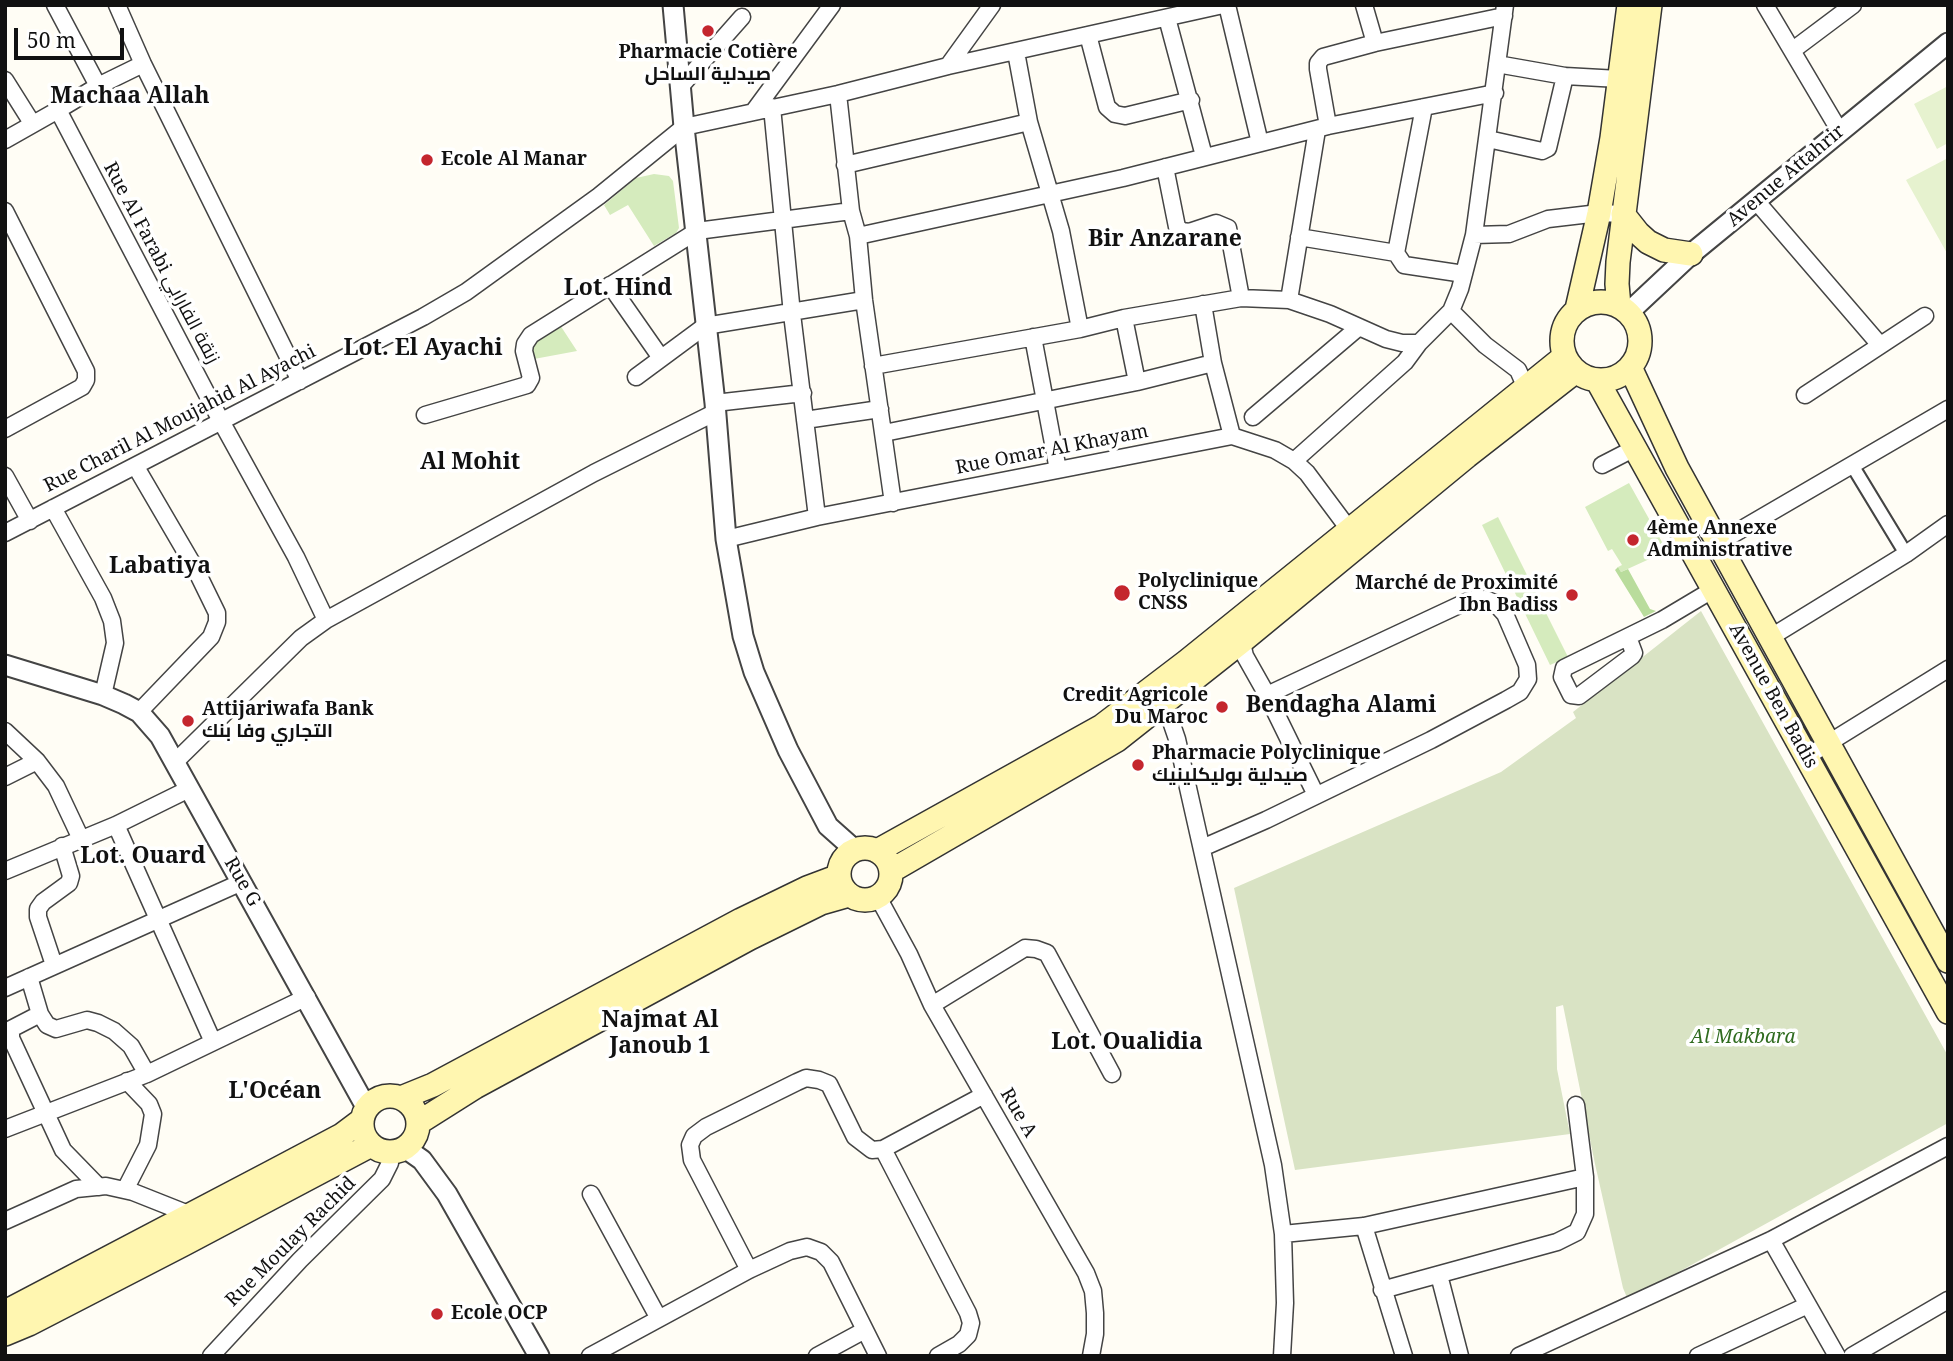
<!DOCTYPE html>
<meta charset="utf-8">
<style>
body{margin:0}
#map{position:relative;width:1953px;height:1361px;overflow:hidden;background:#fffdf5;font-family:"Noto Serif",serif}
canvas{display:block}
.frame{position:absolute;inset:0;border:7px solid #111;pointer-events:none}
.scale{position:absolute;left:14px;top:28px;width:110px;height:32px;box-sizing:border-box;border:4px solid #111;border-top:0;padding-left:9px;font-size:21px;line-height:24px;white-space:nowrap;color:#111;-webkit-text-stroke:5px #fff;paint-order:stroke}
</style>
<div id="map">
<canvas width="1953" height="1361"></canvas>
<div class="frame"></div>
<div class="scale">50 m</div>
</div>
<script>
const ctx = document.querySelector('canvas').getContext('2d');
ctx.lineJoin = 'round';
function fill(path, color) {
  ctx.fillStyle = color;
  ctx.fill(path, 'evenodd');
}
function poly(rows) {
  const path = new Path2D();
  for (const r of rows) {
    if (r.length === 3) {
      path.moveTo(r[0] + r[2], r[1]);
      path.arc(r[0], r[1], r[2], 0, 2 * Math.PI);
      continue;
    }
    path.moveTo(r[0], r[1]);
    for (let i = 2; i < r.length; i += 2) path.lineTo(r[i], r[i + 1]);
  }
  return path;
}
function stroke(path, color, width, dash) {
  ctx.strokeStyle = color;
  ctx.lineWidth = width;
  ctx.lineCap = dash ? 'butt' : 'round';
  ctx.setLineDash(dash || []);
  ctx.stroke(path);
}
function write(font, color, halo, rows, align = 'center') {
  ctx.font = font + ' "Noto Serif",Cairo,serif';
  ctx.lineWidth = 7;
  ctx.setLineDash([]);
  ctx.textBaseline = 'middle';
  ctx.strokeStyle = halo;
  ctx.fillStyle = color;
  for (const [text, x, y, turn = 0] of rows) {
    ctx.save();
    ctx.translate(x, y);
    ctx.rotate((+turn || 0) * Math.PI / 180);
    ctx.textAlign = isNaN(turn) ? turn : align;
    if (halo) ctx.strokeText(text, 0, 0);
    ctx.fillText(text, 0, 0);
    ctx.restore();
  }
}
const green = poly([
 [654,174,669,176,673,181,679,228,676,233,654,246,628,205,610,215,604,205,636,178],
 [560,325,577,351,534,359,532,351,537,338],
 [1629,483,1667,551,1621,572,1618,567,1622,565,1612,549,1608,551,1585,507],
 [1498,517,1568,657,1550,665,1482,525]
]);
const forest = poly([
 [1618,567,1621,572,1628,569,1650,609,1656,611,1644,617,1615,570]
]);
const cemetery = poly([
 [1701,611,1948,1056,1948,1123,1628,1300,1623,1288,1595,1164,1563,1005,1556,1007,1557,1069,1570,1134,1295,1170,1234,888,1501,772,1576,718,1573,712]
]);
const pitch = poly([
 [1948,86,1948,143,1937,149,1914,104],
 [1948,158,1948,255,1906,180]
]);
const pedestrian = poly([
 [1852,465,1906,554]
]);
const minor = poly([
 [55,5,98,86],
 [117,5,143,64,300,381],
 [1227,5,1260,143],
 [1364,5,1375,43],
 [1765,5,1839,130],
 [1167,18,1204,156],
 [1088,35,1107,107,1115,114,1125,116,1191,100],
 [1793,50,1853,5],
 [1016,52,1029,122,1061,231,1080,329],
 [1497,64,1565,76,1619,79],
 [948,66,992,5],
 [5,80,32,123],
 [681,86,742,17],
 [838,94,851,211,858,236,864,300,893,503],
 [772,107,792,314,817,517],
 [1424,107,1396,253,1404,265,1464,274],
 [58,110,98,86,143,64],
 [754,111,832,5],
 [1328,126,1318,69,1318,63,1323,57,1375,43,1504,16],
 [1488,139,1542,151,1548,148,1565,76],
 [5,140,58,110,221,421,296,557,326,620],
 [845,165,1029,122],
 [1165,167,1177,227,1182,231,1189,232,1216,223,1228,228,1241,298],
 [1757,202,1880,345],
 [5,211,86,371,86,380,82,387,5,429],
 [1474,235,1509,234,1548,219,1599,213,1623,214],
 [858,236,1123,178,1328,126,1495,93],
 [1299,237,1396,253],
 [610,285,661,358],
 [1289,300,1317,130],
 [1203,304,1213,363,1232,436],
 [1451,311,1485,345,1518,370,1526,388],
 [1124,318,1137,382],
 [1033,337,1058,470],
 [873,366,1080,329,1124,318,1241,298,1289,300,1330,314,1386,339,1402,343,1419,343,1451,311,1460,289,1474,235,1505,5],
 [636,377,705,326,864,300],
 [1805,395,1925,316],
 [715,403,803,393],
 [425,415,527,385,531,378,524,351,525,344,531,335,697,231,851,211],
 [1253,417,1359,327],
 [805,420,880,409],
 [884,433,1137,382,1213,363],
 [1294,461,1405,362,1419,343],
 [1602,465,1635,448],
 [136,467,195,568,217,613,217,622,211,637,139,712],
 [5,476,30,521],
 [53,508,103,598,112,621,115,643,103,695],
 [5,533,423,317,466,292,599,196,684,127,838,94,948,66,1223,5],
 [726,539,817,517,1232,436,1275,450,1294,461,1307,473,1354,536],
 [1718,543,1948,409],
 [1240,634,1245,656,1267,695,1316,795],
 [1628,637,1634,653,1632,656,1579,696,1571,695,1562,677,1564,668,1662,620,1714,589],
 [1771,637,1906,554,1948,524],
 [1160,695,1164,701,1177,739,1273,1165,1283,1234,1285,1303,1282,1356],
 [5,731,37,761,56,786,81,839],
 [1806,757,1948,669],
 [175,762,301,638,326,620,594,473,716,412],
 [5,777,37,761],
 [116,825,213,1042],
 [1202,848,1266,820,1431,740,1506,700,1520,692,1528,679,1527,665,1505,614,1495,603,1485,599,1470,600,1267,695],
 [5,871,116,825,189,789],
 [878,897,909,954,932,1005,1086,1273,1093,1291,1095,1313,1095,1334,1091,1356],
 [54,965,38,917,38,909,43,902,69,883,71,876,62,846],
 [29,977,40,1014,47,1025,56,1029,87,1020,98,1023,114,1031,131,1046,147,1074],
 [5,988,242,882],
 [932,1005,1025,948,1036,949,1047,953,1112,1074],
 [40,1014,11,1029,11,1038,63,1150,99,1187],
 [5,1129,147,1074,307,997],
 [883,1149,968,1313,971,1323,968,1335,959,1344,938,1356],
 [125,1190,148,1145,153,1114,149,1104,127,1081],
 [591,1194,658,1317],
 [5,1221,76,1189,106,1186,133,1192,191,1215],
 [1364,1226,1404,1356],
 [1283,1234,1364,1226,1585,1177],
 [1771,1240,1837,1356],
 [749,1270,692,1160,690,1145,694,1136,706,1127,797,1082,806,1078,819,1080,829,1084,855,1137,872,1150,883,1149,984,1095],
 [1439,1275,1460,1356],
 [1382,1290,1557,1242,1577,1232,1585,1214,1585,1177,1576,1105],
 [211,1356,300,1260,382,1179,390,1163,390,1152],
 [590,1356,749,1270,790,1251,807,1247,821,1252,831,1262,878,1356],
 [817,1356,865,1330],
 [1519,1356,1771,1240,1948,1146],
 [1698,1356,1808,1305],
 [1852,1356,1948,1300]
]);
const tertiary = poly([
 [673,5,684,127,715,403,726,539,743,636,754,672,788,750,828,826,855,850],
 [1628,313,1691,254,1948,43],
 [5,665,103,695,124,704,139,712,160,736,366,1107],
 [405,1148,422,1160,447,1194,539,1356]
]);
const secondary = poly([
 [1623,214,1638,233,1648,242,1664,250,1691,254],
 [1601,341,39],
 [1619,306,1617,284,1618,262,1650,5],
 [1577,309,1599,213,1612,138,1629,5],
 [1630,367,1677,468,1948,961],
 [1597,380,1948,1012],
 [865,874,26],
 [877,851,1102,726,1186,662,1565,356],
 [891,871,1117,740,1241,642,1467,456,1576,371],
 [390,1124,28],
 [401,1098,433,1085,741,920,807,888,839,876],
 [418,1123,475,1087,750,938,821,903,849,895],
 [5,1312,272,1172,342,1135,362,1120],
 [5,1334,29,1324,184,1244,371,1145]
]);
const markers = [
 [708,31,7,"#c4262e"],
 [427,160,7,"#c4262e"],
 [1633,540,7,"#c4262e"],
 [1122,593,9,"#c4262e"],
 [1572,595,7,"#c4262e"],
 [1222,707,7,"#c4262e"],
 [188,721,7,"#c4262e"],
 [1138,765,7,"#c4262e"],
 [437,1314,7,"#c4262e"]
];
const poiNames = [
 ["Pharmacie Cotière",708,53,"center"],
 ["صيدلية الساحل",708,75,"center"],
 ["Ecole Al Manar",441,160],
 ["4ème Annexe",1647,529],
 ["Administrative",1647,551],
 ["Polyclinique",1138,582],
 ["CNSS",1138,604],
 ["Marché de Proximité",1558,584,"right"],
 ["Ibn Badiss",1558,606,"right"],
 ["Credit Agricole",1208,696,"right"],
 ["Du Maroc",1208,718,"right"],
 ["Attijariwafa Bank",202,710],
 ["التجاري وفا بنك",202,732],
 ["Pharmacie Polyclinique",1152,754],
 ["صيدلية بوليكلينيك",1152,776],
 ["Ecole OCP",451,1314]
];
const streetNames = [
 ["Avenue Attahrir",1786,176,-40],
 ["Rue Al Farabi زنقة الفارابي",161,263,62],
 ["Rue Charil Al Moujahid Al Ayachi",180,419,-27],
 ["Rue Omar Al Khayam",1052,450,-11],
 ["Avenue Ben Badis",1773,696,61],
 ["Rue G",242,882,60],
 ["Rue A",1018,1113,60],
 ["Rue Moulay Rachid",291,1242,-45]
];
const parkNames = [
 ["Al Makbara",1743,1038]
];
const quarterNames = [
 ["Machaa Allah",130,96],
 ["Bir Anzarane",1165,239],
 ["Lot. Hind",618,288],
 ["Lot. El Ayachi",423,348],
 ["Al Mohit",470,462],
 ["Labatiya",160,566],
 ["Bendagha Alami",1341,705],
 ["Lot. Ouard",143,856],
 ["Najmat Al",660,1020],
 ["Janoub 1",660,1046],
 ["Lot. Oualidia",1127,1042],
 ["L'Océan",275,1091]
];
fill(green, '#d5ebbd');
fill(forest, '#b9dc9c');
fill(cemetery, '#d9e3c4');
fill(pitch, '#e6f2cf');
stroke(pedestrian, '#444', 16);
stroke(minor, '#444', 19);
stroke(tertiary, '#444', 23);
stroke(secondary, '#333', 26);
stroke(pedestrian, '#fff', 12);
stroke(minor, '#fff', 16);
stroke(tertiary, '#fff', 19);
stroke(secondary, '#fff6b0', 23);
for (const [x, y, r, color] of markers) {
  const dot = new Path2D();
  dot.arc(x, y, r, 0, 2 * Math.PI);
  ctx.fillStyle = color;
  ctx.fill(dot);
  stroke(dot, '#fff', 2.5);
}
write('bold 19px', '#111', '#fff', poiNames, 'left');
write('19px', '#111', '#fff', streetNames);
write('italic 19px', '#2f6b1f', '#fff', parkNames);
write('bold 23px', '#111', '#fff', quarterNames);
</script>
